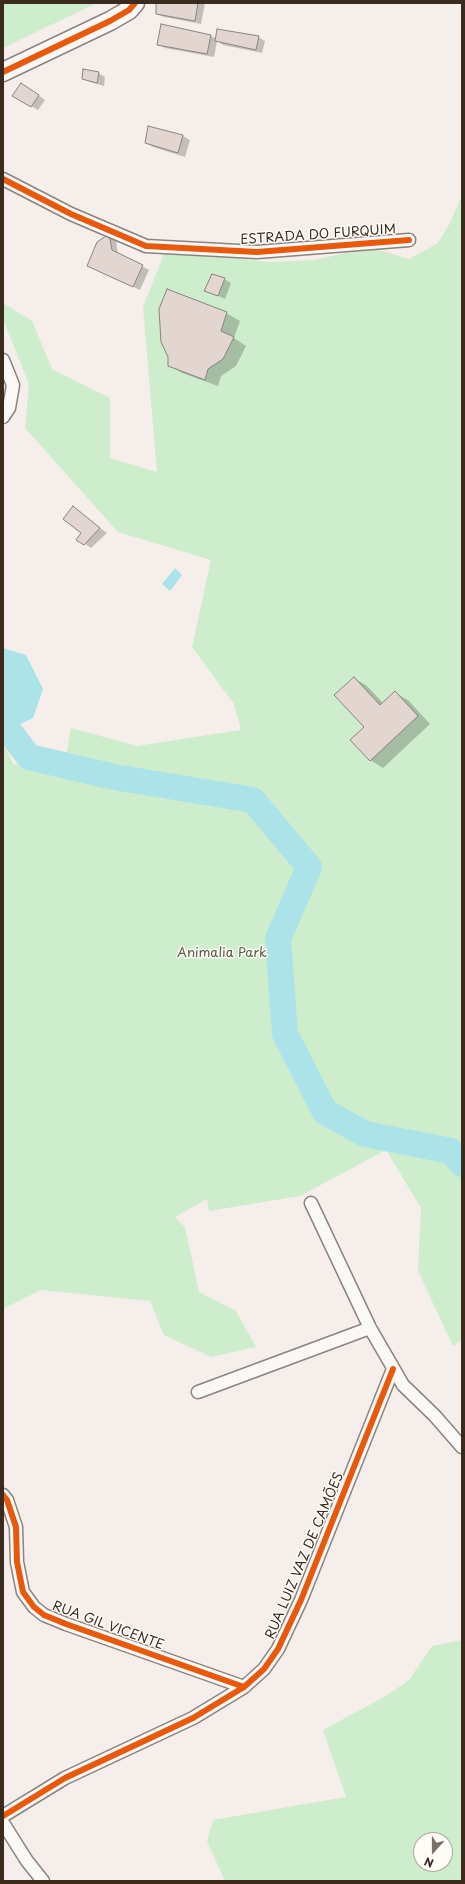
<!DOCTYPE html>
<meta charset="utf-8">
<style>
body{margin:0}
#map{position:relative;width:465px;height:1884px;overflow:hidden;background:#f5eeea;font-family:"Playpen Sans",sans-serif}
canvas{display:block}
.frame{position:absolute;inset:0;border:4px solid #3b2a1e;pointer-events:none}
.north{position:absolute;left:413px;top:1832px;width:40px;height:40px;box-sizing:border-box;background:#fdfcf7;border:1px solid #afa8a0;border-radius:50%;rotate:201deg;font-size:11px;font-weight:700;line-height:16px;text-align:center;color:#3b2a1e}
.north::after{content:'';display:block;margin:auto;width:14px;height:18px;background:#7c6f65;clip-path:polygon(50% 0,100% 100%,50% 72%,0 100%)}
</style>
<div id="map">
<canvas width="465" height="1884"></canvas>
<div class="frame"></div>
<div class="north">N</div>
</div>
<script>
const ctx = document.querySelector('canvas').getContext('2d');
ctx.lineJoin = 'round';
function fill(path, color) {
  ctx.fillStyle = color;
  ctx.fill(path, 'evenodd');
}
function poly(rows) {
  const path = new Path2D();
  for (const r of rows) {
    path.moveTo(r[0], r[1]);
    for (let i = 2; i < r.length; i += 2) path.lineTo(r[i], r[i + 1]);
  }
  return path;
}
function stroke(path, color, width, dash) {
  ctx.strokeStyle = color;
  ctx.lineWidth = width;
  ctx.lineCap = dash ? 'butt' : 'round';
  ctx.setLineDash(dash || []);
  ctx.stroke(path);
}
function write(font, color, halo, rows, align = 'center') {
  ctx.font = font + ' "Playpen Sans",sans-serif';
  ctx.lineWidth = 3;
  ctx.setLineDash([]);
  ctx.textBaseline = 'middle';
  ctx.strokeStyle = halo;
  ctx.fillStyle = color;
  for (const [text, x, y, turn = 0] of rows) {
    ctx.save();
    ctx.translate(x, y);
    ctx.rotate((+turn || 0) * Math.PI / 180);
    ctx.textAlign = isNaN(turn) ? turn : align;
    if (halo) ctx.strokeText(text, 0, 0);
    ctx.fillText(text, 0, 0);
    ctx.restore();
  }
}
const green = poly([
 [3,3,97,3,3,48],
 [462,195,462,1340,453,1346,418,1271,421,1208,386,1150,300,1196,209,1211,207,1199,175,1217,185,1227,199,1292,236,1311,256,1347,211,1357,164,1335,150,1301,41,1290,3,1309,3,744,14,765,66,757,71,728,137,746,241,730,234,704,192,647,211,560,118,532,25,428,29,384,3,319,3,303,32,321,52,369,110,398,110,458,157,472,143,307,166,249,268,262,315,260,370,247,409,259,438,243,450,223],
 [462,1640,462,1881,225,1881,207,1841,213,1820,346,1797,323,1730,386,1696,409,1680,432,1646],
 [421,1840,445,1840,445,1864,421,1864]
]);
const water = poly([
 [175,568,182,575,170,591,162,584],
 [3,648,26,655,43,689,33,718,8,730,3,723]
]);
const shadow = poly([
 [157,3,205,3,201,24,164,17,157,14],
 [162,25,211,36,217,39,258,37,265,41,262,53,223,45,217,41,214,57,165,48,158,44],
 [98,73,105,77,104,86,90,82,83,78],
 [28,88,45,100,38,110,13,96],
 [149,127,183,136,190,140,185,157,153,147,146,143],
 [109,236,116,240,118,254,149,270,140,290,95,269],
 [224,279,231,283,225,299,205,290],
 [226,313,240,321,234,338,246,346,236,366,221,376,218,386,182,373,169,365],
 [73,508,107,533,91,548,78,539,82,533],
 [354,678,367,686,383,703,395,693,408,700,430,724,383,768,370,760,365,727]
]);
const river = poly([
 [3,723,29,757,114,777,253,800,309,867,278,939,285,1034,325,1112,365,1134,451,1151,462,1164]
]);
const building = poly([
 [156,3,198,3,195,21,156,14,156,3],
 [161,24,211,35,207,54,157,45,161,24],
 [217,29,259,36,256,50,215,41,217,29],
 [83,69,99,72,97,83,82,79,83,69],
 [21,83,39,95,31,107,12,96,21,83],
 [148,126,183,135,178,153,145,143,148,126],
 [109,234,112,250,143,265,133,287,87,266,97,242,109,234],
 [212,274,225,278,218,296,204,291,212,274],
 [167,289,227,312,221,331,234,337,223,359,208,369,205,380,168,366,168,357,161,342,159,309,167,289],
 [73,506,100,528,84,545,76,540,81,533,63,519,73,506],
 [354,677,380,705,395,691,418,716,370,761,350,740,364,727,334,695,354,677]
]);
const street = poly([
 [3,179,71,214,146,246,257,252,409,240],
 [3,360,13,385,9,408,3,417],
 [311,1203,370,1328,403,1385,435,1416,462,1447],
 [198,1392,370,1328],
 [3,1495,7,1500,16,1527,17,1562,23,1592,34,1607,44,1615,66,1624,244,1687],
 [3,1816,65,1778,193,1718,244,1687,264,1669,278,1649,301,1600,393,1369],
 [3,1823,27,1861,43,1881]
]);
const secondary = poly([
 [3,72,110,21,129,10,135,3]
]);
const cycleway = poly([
 [3,72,110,21,129,10,135,3],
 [3,179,71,214,146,246,257,252,409,240],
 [3,1495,7,1500,16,1527,17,1562,23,1592,34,1607,44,1615,66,1624,244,1687],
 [3,1816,65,1778,193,1718,244,1687,264,1669,278,1649,301,1600,393,1369]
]);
const streetNames = [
 ["ESTRADA DO FURQUIM",318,235,-4],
 ["RUA LUIZ VAZ DE CAMÕES",305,1556,-67],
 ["RUA GIL VICENTE",108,1626,20]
];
const parkNames = [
 ["Animalia Park",222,953]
];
fill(green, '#ceedcc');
fill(water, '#ace3e8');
fill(shadow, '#0003');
stroke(river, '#ace3e8', 26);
fill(building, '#e3d5d0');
stroke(building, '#8a837f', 1);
stroke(street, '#8a837f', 15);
stroke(secondary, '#8a837f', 21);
stroke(street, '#faf9f7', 12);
stroke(secondary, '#faf9f7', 18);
stroke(cycleway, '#e8590c', 6);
write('13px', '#3b2a1e', '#fdfcf7', streetNames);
write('13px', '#585a43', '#fdfcf7', parkNames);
</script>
